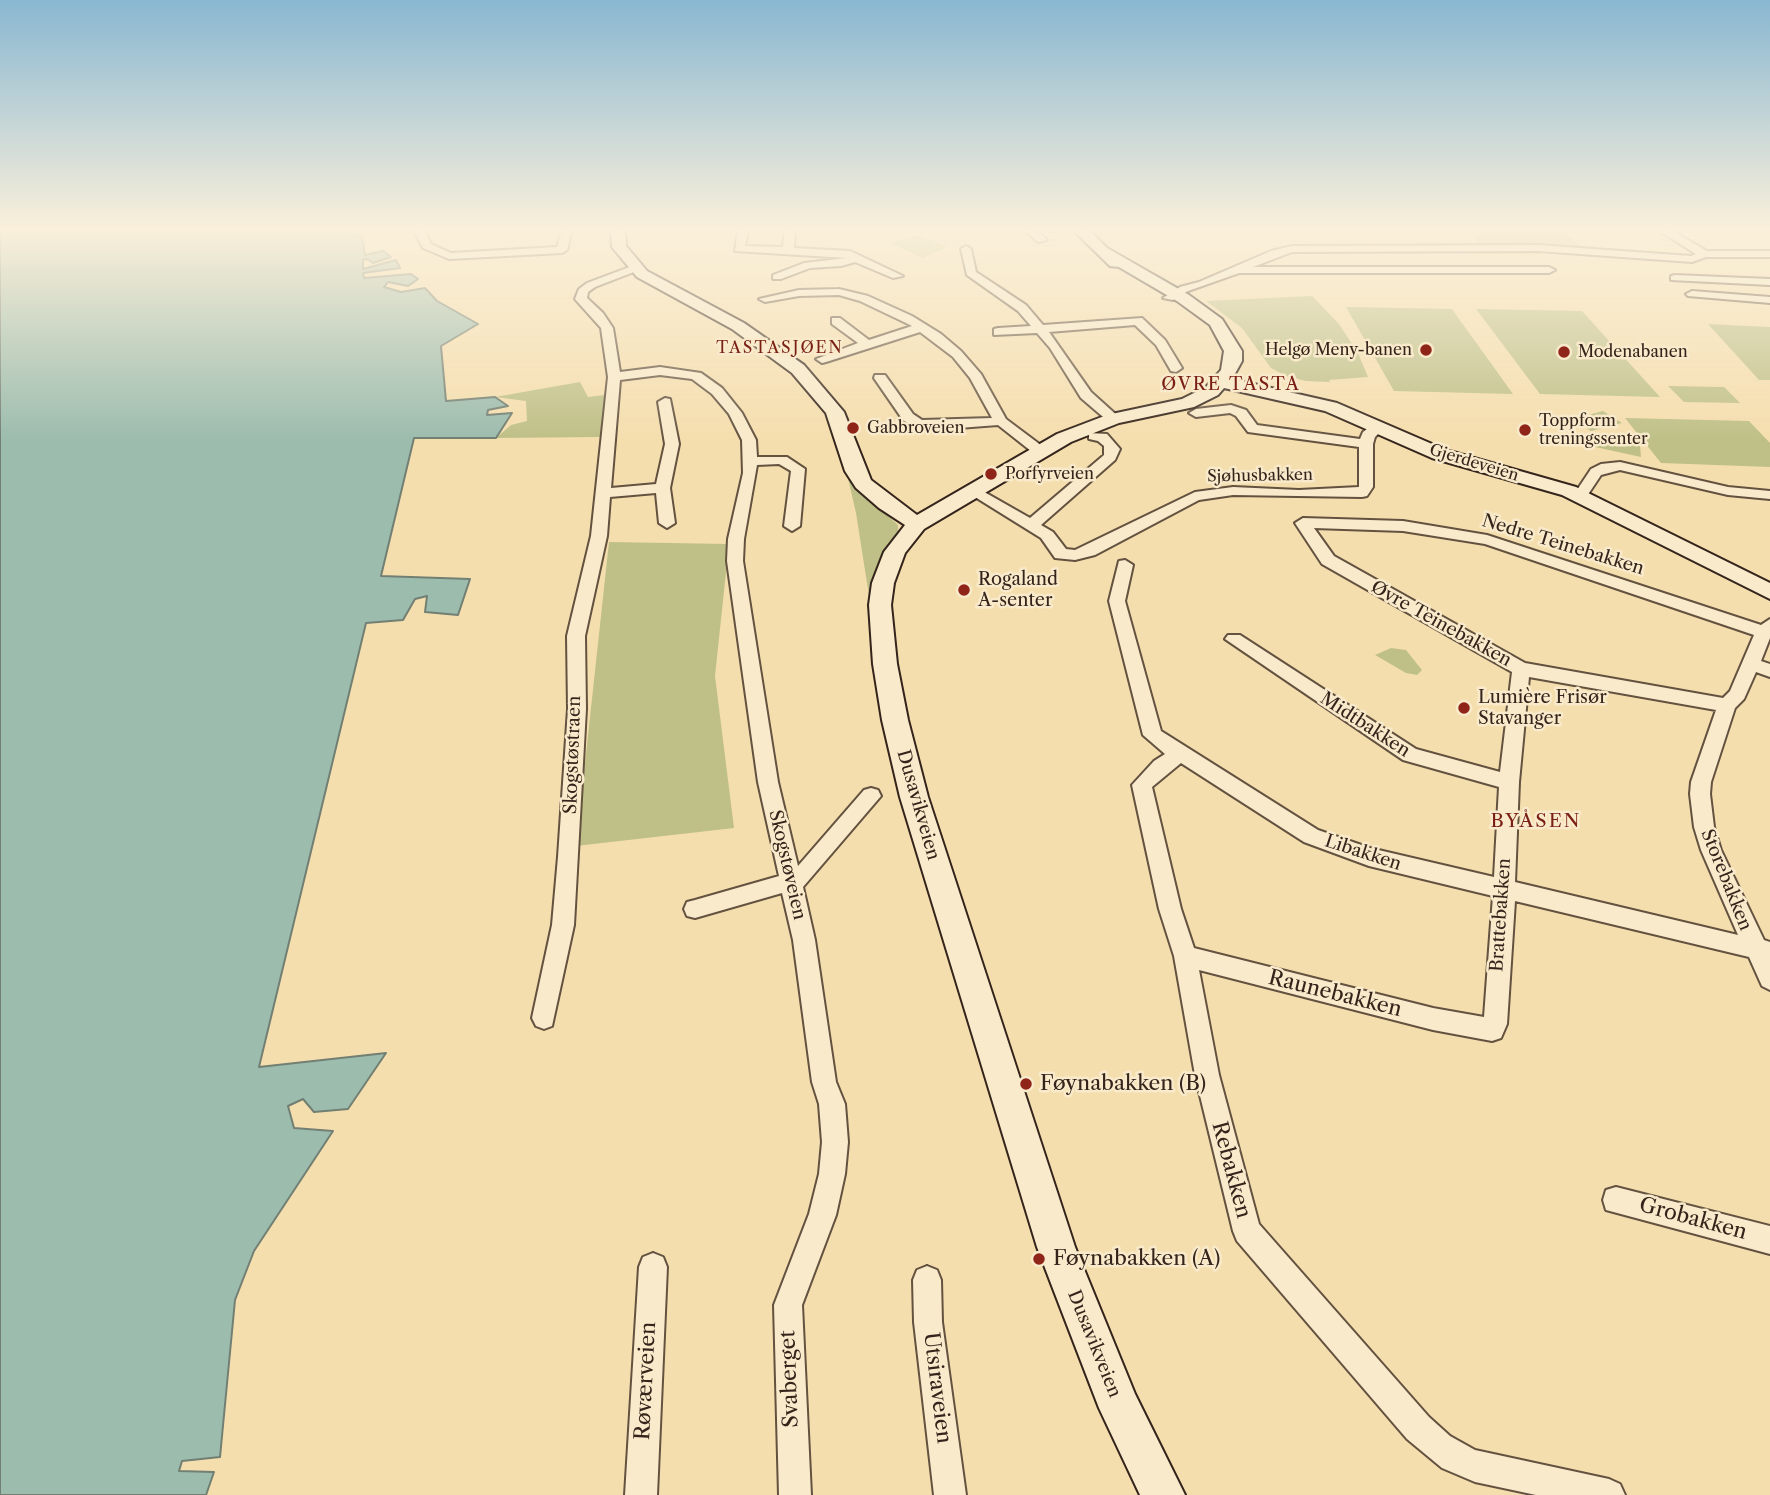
<!DOCTYPE html>
<meta charset="utf-8">
<style>
body{margin:0}
canvas{display:block;background:#f5deae}
</style>
<canvas width="1770" height="1495"></canvas>
<script>
const ctx = document.querySelector('canvas').getContext('2d');
ctx.lineJoin = 'round';
function fill(path, color) {
  ctx.fillStyle = color;
  ctx.fill(path, 'evenodd');
}
function poly(rows) {
  const path = new Path2D();
  for (const r of rows) {
    path.moveTo(r[0], r[1]);
    for (let i = 2; i < r.length; i += 2) path.lineTo(r[i], r[i + 1]);
  }
  return path;
}
function stroke(path, color, width, dash) {
  ctx.strokeStyle = color;
  ctx.lineWidth = width;
  ctx.lineCap = dash ? 'butt' : 'round';
  ctx.setLineDash(dash || []);
  ctx.stroke(path);
}
function write(font, color, halo, rows, align = 'center') {
  ctx.font = font + ' "Libre Caslon Text",serif';
  ctx.lineWidth = 5;
  ctx.setLineDash([]);
  ctx.textBaseline = 'middle';
  ctx.strokeStyle = halo;
  ctx.fillStyle = color;
  for (const [text, x, y, turn = 0] of rows) {
    ctx.save();
    ctx.translate(x, y);
    ctx.rotate((+turn || 0) * Math.PI / 180);
    ctx.textAlign = isNaN(turn) ? turn : align;
    if (halo) ctx.strokeText(text, 0, 0);
    ctx.fillText(text, 0, 0);
    ctx.restore();
  }
}
const green = poly([
 [1467,230,1563,230,1580,247,1480,245],
 [917,235,947,247,923,258,890,243],
 [1312,296,1339,324,1358,353,1368,377,1329,380,1330,382,1306,381,1286,376,1271,368,1242,328,1206,301],
 [1346,307,1452,309,1513,394,1394,391],
 [1476,309,1582,311,1660,397,1540,394],
 [1708,324,1770,327,1770,380,1759,380],
 [580,382,588,397,605,395,600,437,496,438,511,425,527,421,526,401,495,397],
 [1668,386,1724,387,1740,403,1684,402],
 [1603,411,1622,423,1591,431,1573,419],
 [1625,418,1749,421,1770,443,1770,467,1661,463],
 [1595,435,1640,445,1641,457,1595,447],
 [847,474,876,505,898,525,898,534,886,551,873,621,856,513],
 [609,542,729,544,715,676,734,828,576,846],
 [1391,648,1406,650,1422,670,1417,675,1406,673,1375,655]
]);
const water = poly([
 [0,230,362,230,353,236,362,236,365,255,383,251,391,257,373,263,367,259,363,260,363,269,396,260,400,268,363,273,364,278,411,274,418,279,408,286,388,282,384,287,401,292,425,288,437,301,478,324,441,346,446,401,495,397,508,406,488,410,487,415,512,413,496,438,414,438,381,576,470,579,458,615,425,612,427,596,415,599,403,620,366,623,259,1067,386,1053,348,1109,314,1112,303,1099,288,1106,294,1128,333,1131,254,1251,235,1300,220,1457,182,1461,179,1471,214,1472,206,1495,0,1495,0,230]
]);
const street = poly([
 [414,230,424,230,431,244,451,253,557,247,562,230,572,230,567,250,562,253,449,259,423,248,414,230],
 [738,230,748,230,745,246,783,247,785,230,795,230,794,248,850,251,903,276,893,278,855,262,841,266,810,268,781,279,773,279,773,275,804,263,847,258,735,251,738,230],
 [1024,230,1036,230,1047,240,1038,242,1024,230],
 [1658,230,1671,230,1707,251,1770,251,1770,257,1706,257,1692,262,1538,251,1292,252,1253,267,1549,267,1555,270,1549,273,1239,273,1188,291,1173,300,1163,298,1180,287,1199,282,1271,251,1292,246,1538,245,1691,256,1696,254,1658,230],
 [966,246,971,249,976,272,1026,305,1043,325,1142,318,1165,340,1182,368,1176,372,1171,371,1156,345,1135,325,1049,332,1091,392,1121,419,1114,423,1109,422,1081,398,1050,348,1037,333,994,335,994,329,998,328,1031,326,1018,311,967,275,961,249,966,246],
 [635,265,641,268,639,270,595,287,588,292,587,298,603,313,613,328,620,372,660,367,701,373,722,388,742,413,756,440,757,457,787,457,805,469,800,526,792,531,784,526,791,471,779,464,757,465,744,539,743,561,778,782,798,866,864,790,871,788,878,790,881,796,803,887,815,940,836,1082,845,1104,848,1142,845,1174,836,1215,802,1305,811,1495,779,1495,774,1305,809,1214,819,1174,822,1142,819,1104,812,1082,793,940,782,893,695,918,687,916,684,909,687,902,695,900,779,876,758,782,727,561,728,539,743,473,742,440,729,414,712,394,692,379,660,375,620,380,611,488,656,484,665,444,658,402,665,398,670,399,679,444,670,488,675,523,667,528,659,523,656,493,610,497,607,536,585,636,586,709,574,925,552,1026,544,1029,536,1026,532,1018,552,925,558,857,568,709,567,636,591,536,608,377,601,328,575,299,579,289,587,283,635,265],
 [1675,275,1770,279,1770,285,1671,280,1671,276,1675,275],
 [839,289,868,296,912,316,941,334,961,351,981,374,1006,419,1046,449,1046,455,1036,455,998,425,932,430,913,427,903,420,874,378,875,375,885,375,913,414,922,420,992,418,970,378,953,357,920,332,826,362,822,363,816,359,858,343,832,324,832,318,840,318,869,340,912,326,904,322,860,301,839,295,799,296,765,302,759,299,799,290,839,289],
 [1692,291,1770,297,1770,303,1688,296,1686,294,1692,291],
 [1231,405,1246,410,1257,425,1360,439,1363,432,1372,425,1382,425,1384,428,1375,437,1373,444,1373,487,1367,496,1362,497,1233,495,1199,500,1095,555,1075,560,1055,558,1041,538,967,492,974,488,979,489,1030,518,1104,455,1104,446,1098,441,1089,439,1089,433,1107,434,1120,449,1115,460,1041,525,1053,532,1066,549,1075,550,1195,492,1233,487,1299,490,1359,487,1359,447,1248,432,1236,416,1230,413,1196,417,1189,413,1196,409,1231,405],
 [1620,462,1728,487,1770,491,1770,499,1728,495,1620,470,1601,475,1585,499,1575,499,1573,496,1591,469,1601,464,1620,462],
 [1303,518,1403,521,1487,535,1761,625,1770,619,1770,638,1761,661,1770,664,1770,677,1756,672,1744,699,1735,708,1711,782,1710,794,1714,827,1721,850,1764,940,1770,942,1770,990,1762,986,1749,957,1515,901,1507,1024,1501,1038,1492,1041,1433,1030,1199,970,1219,1075,1259,1224,1429,1417,1450,1436,1475,1450,1609,1479,1620,1484,1625,1495,1536,1495,1475,1482,1442,1468,1407,1439,1237,1241,1233,1231,1195,1075,1174,956,1159,909,1132,785,1154,761,1165,754,1143,735,1109,601,1119,561,1125,560,1133,565,1125,601,1161,731,1318,830,1370,848,1494,877,1499,787,1403,760,1225,639,1228,635,1240,635,1416,749,1500,772,1512,672,1322,564,1295,523,1303,518],
 [1314,528,1403,531,1485,544,1754,635,1730,691,1723,698,1525,663,1334,556,1314,528],
 [1529,677,1716,710,1691,782,1690,794,1694,827,1701,850,1738,935,1515,882,1519,782,1529,677],
 [1181,763,1304,842,1369,866,1493,896,1484,1017,1433,1008,1194,948,1181,909,1152,787,1181,763],
 [1616,1187,1770,1226,1770,1254,1606,1210,1603,1200,1606,1190,1616,1187],
 [653,1253,663,1257,667,1267,657,1495,625,1495,639,1267,643,1257,653,1253],
 [927,1266,937,1270,941,1280,942,1322,966,1495,934,1495,914,1322,913,1280,917,1270,927,1266]
]);
const secondary = poly([
 [611,230,625,230,626,246,647,271,744,323,804,365,844,412,871,480,917,515,1057,434,1107,415,1182,399,1206,387,1221,370,1224,351,1210,325,1177,301,1119,267,1110,266,1073,230,1089,230,1107,248,1189,295,1222,319,1242,351,1242,361,1232,379,1337,403,1446,450,1576,487,1770,583,1770,599,1562,495,1432,458,1325,411,1224,388,1218,395,1194,407,1119,423,1071,442,924,529,905,553,894,583,891,605,897,664,908,720,928,797,1075,1247,1135,1394,1185,1495,1140,1495,1099,1408,1037,1247,900,797,882,720,873,664,869,605,872,583,884,552,905,525,879,508,856,488,845,471,826,413,792,373,732,329,637,277,612,247,611,230]
]);
const markers = [
 [1426,350,7,"#8f2418"],
 [1564,352,7,"#8f2418"],
 [853,428,7,"#8f2418"],
 [1525,430,7,"#8f2418"],
 [991,474,7,"#8f2418"],
 [964,590,7,"#8f2418"],
 [1464,708,7,"#8f2418"],
 [1026,1084,7,"#8f2418"],
 [1039,1259,7,"#8f2418"]
];
const farNeighbourhoodnames = [
 ["TASTASJØEN",780,348]
];
const farPoinames = [
 ["Helgø Meny-banen",1412,350,"right"],
 ["Modenabanen",1578,352],
 ["Toppform",1539,421],
 ["treningssenter",1539,439],
 ["Gabbroveien",867,428],
 ["Porfyrveien",1005,474]
];
const farStreetnames = [
 ["Gjerdeveien",1474,463,17],
 ["Sjøhusbakken",1260,476,-1]
];
const farQuarternames = [
 ["ØVRE TASTA",1231,385]
];
const streetNames = [
 ["Nedre Teinebakken",1563,545,17],
 ["Øvre Teinebakken",1441,624,29],
 ["Midtbakken",1365,725,33],
 ["Skogstøstraen",573,755,-88],
 ["Dusavikveien",918,805,74],
 ["Libakken",1363,853,18],
 ["Skogstøveien",787,865,77],
 ["Storebakken",1726,880,68],
 ["Brattebakken",1501,915,-86],
 ["Dusavikveien",1094,1344,68]
];
const poiNames = [
 ["Rogaland",978,580],
 ["A-senter",978,601],
 ["Lumière Frisør",1478,698],
 ["Stavanger",1478,719]
];
const neighbourhoodNames = [
 ["BYÅSEN",1536,822]
];
const nearStreetnames = [
 ["Raunebakken",1335,994,14],
 ["Rebakken",1231,1170,75],
 ["Grobakken",1693,1219,15],
 ["Svaberget",790,1379,-92],
 ["Røværveien",646,1381,-87],
 ["Utsiraveien",937,1388,83]
];
const nearPoinames = [
 ["Føynabakken (B)",1040,1084],
 ["Føynabakken (A)",1053,1259]
];
fill(green, '#bfc088');
fill(water, '#9cbcae');
stroke(water, '#727f73', 2);
stroke(street, '#645240', 4);
stroke(secondary, '#34241b', 4);
fill(street, '#f8eaca');
fill(secondary, '#f8eaca');
const sky = ctx.createLinearGradient(0, 0, 0, 440);
sky.addColorStop(0, '#89b7d1');
sky.addColorStop(0.52, '#faf0db');
sky.addColorStop(1, '#faf0db00');
ctx.fillStyle = sky;
ctx.fillRect(0, 0, 1770, 440);
for (const [x, y, r, color] of markers) {
  const dot = new Path2D();
  dot.arc(x, y, r, 0, 2 * Math.PI);
  ctx.fillStyle = color;
  ctx.fill(dot);
  stroke(dot, '#f8eaca', 2.5);
}
ctx.letterSpacing = '2px';
write('16px', '#7a1f14', '#f8eaca', farNeighbourhoodnames);
ctx.letterSpacing = '0px';
write('16px', '#34241b', '#f8eaca', farPoinames, 'left');
write('16px', '#34241b', '#f8eaca', farStreetnames);
ctx.letterSpacing = '2px';
write('18px', '#7a1f14', '#f8eaca', farQuarternames);
ctx.letterSpacing = '0px';
write('18px', '#34241b', '#f8eaca', streetNames);
write('18px', '#34241b', '#f8eaca', poiNames, 'left');
ctx.letterSpacing = '2px';
write('19px', '#7a1f14', '#f8eaca', neighbourhoodNames);
ctx.letterSpacing = '0px';
write('21px', '#34241b', '#f8eaca', nearStreetnames);
write('21px', '#34241b', '#f8eaca', nearPoinames, 'left');
</script>
